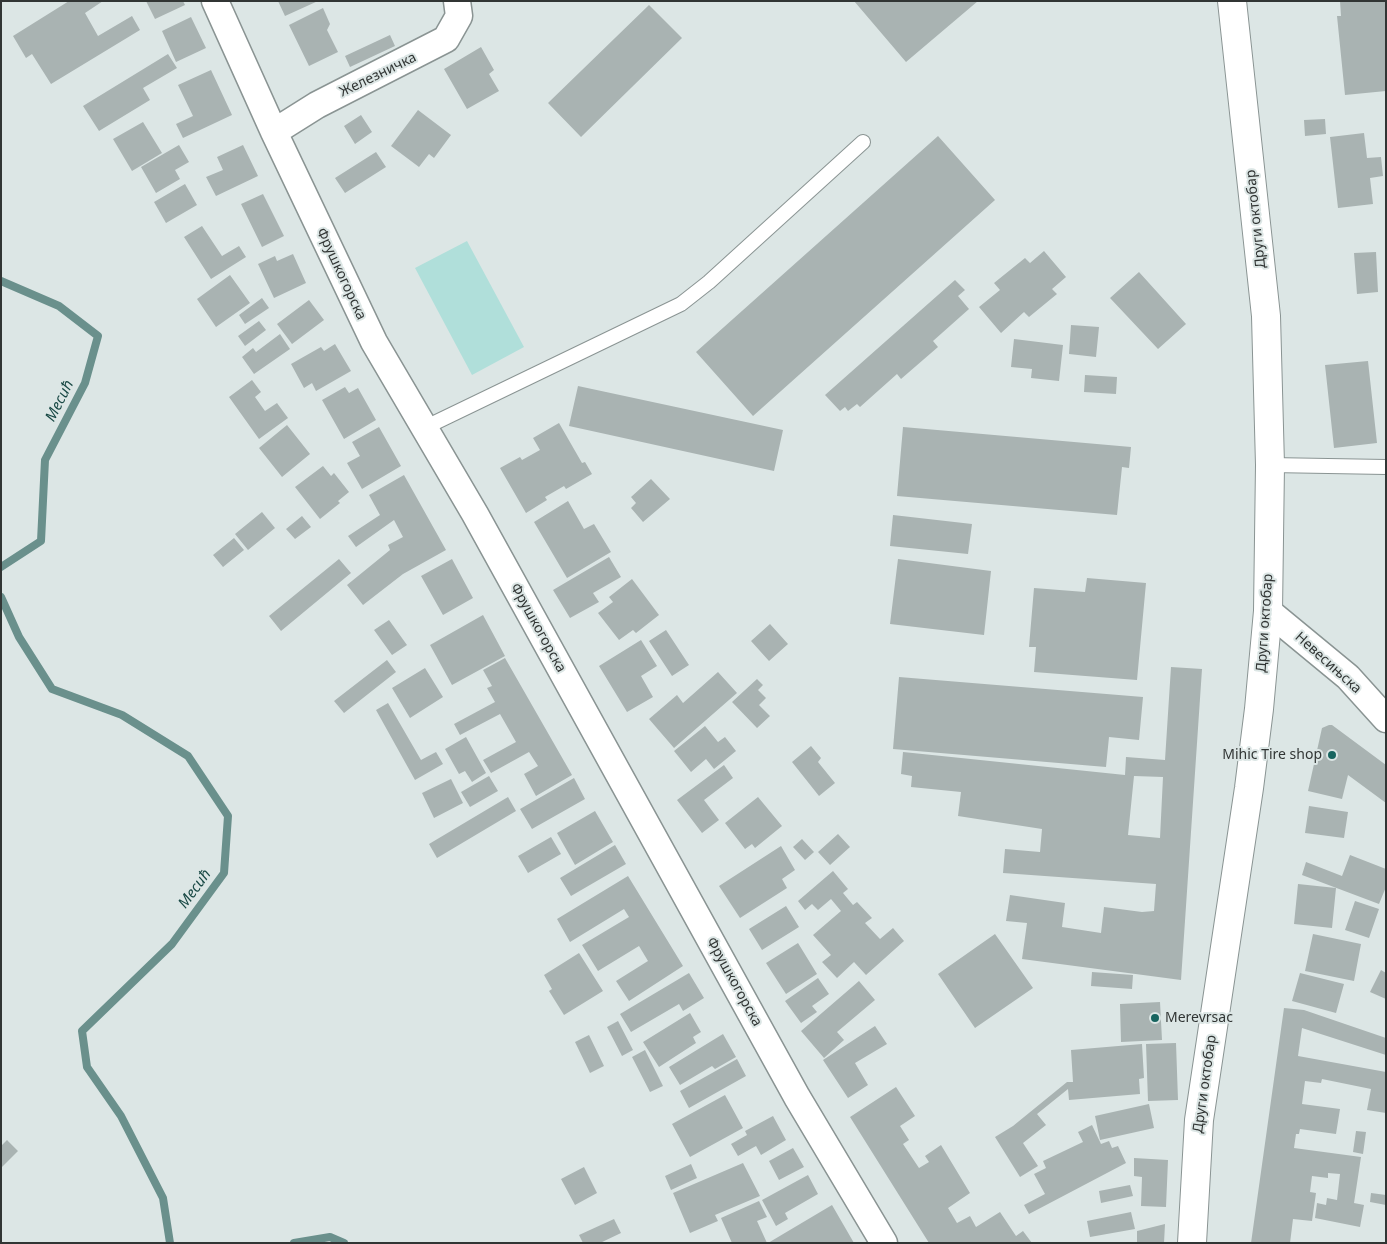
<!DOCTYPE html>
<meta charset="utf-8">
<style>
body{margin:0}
#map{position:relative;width:1387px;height:1244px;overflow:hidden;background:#dce6e5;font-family:"Noto Sans",sans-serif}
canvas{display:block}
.frame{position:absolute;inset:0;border:2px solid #313534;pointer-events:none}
</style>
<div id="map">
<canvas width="1387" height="1244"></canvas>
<div class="frame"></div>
</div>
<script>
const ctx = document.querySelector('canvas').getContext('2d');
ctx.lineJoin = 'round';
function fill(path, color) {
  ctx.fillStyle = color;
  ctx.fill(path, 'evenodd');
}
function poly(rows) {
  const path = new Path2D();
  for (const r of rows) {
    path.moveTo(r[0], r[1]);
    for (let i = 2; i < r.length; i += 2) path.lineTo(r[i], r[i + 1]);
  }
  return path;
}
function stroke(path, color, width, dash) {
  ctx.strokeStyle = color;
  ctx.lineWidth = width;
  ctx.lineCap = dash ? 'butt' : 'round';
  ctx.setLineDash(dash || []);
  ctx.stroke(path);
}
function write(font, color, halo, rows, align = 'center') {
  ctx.font = font + ' "Noto Sans",sans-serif';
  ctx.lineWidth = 4;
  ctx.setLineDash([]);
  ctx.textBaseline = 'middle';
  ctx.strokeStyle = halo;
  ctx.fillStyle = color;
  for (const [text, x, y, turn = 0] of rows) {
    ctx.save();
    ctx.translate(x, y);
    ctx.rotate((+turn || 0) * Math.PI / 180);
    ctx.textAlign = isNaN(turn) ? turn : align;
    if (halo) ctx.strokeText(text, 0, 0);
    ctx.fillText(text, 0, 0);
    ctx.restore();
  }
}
const green = poly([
 [467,241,524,347,472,375,415,268]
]);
const stream = poly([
 [1,281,59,306,98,336,85,383,45,460,41,541,1,567],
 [1,597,19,637,52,689,122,715,188,756,228,816,224,873,172,944,82,1031,87,1067,121,1116,163,1198,170,1243],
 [294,1243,330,1237,344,1243]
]);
const building = poly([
 [69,1,103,1,85,13,98,36,132,16,140,30,51,84,32,54,26,58,13,36],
 [146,1,183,1,185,5,155,19],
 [278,1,318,1,285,16],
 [854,1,978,1,906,62],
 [1340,1,1386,1,1386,91,1345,95,1337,16,1341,16],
 [649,5,682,38,581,137,548,103],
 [323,8,330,24,327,30,338,52,309,66,289,25],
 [191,17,206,48,176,62,162,31],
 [390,35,395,46,350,67,345,56],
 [481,47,494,70,489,74,499,91,467,109,444,69],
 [168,54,177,68,143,88,150,100,99,131,83,106],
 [211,70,232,115,183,138,176,124,193,116,178,85],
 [418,110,451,135,434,158,429,154,419,167,391,146],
 [361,115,372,132,355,144,344,126],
 [1325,119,1326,134,1305,136,1304,120],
 [143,122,162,153,132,171,113,139],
 [1364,133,1367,158,1381,157,1383,176,1370,178,1373,204,1338,208,1330,137],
 [938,136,995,200,753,416,696,352],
 [179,145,189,162,175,170,180,179,156,193,141,167],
 [243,145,258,176,216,196,206,177,223,170,217,157],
 [376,152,386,167,345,193,335,178],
 [185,184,197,205,166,223,154,202],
 [263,194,284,236,262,247,241,204],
 [202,226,222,256,239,246,246,257,211,279,184,237],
 [1044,251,1066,277,1052,289,1057,294,1029,317,1024,312,1001,333,979,307,1000,290,994,283,1025,258,1030,263],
 [1376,252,1378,292,1357,294,1354,253],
 [293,254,306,283,274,298,258,264,275,256,277,261],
 [1139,272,1186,324,1158,349,1110,298],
 [230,275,250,303,216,327,197,299],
 [955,280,965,290,958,296,969,309,933,341,938,347,901,379,897,374,860,407,857,404,848,411,845,407,840,411,825,395],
 [262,298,269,308,245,324,239,315],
 [309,300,324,320,292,344,277,324],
 [259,321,266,330,245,346,238,336],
 [1071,325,1099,327,1096,357,1069,354],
 [280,334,290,349,254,374,242,357,253,348,256,352],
 [1014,339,1063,345,1059,381,1031,378,1032,369,1011,367],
 [335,344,351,371,316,391,312,383,304,388,291,364,321,347,324,351],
 [1368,361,1377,443,1334,448,1325,365],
 [1085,375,1117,377,1116,394,1084,392],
 [252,380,261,392,255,397,265,411,277,403,288,418,259,439,229,397],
 [578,386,783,430,774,471,569,426],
 [345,387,349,393,358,388,376,420,344,439,322,400],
 [559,423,582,463,585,462,592,474,566,489,564,486,545,497,547,500,526,513,500,468,520,457,522,460,540,450,533,438],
 [287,425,310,454,282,477,259,448],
 [379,427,401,466,362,489,347,463,360,456,352,442],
 [903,427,1131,447,1129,468,1122,467,1117,515,897,496],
 [323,466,331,476,334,473,349,492,338,501,340,503,320,519,295,487],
 [404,475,446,550,403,574,363,605,347,585,390,550,388,545,403,537,394,520,356,547,348,536,380,515,369,495],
 [651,479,670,499,643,522,631,508,636,503,631,497],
 [568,501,584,529,594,524,611,552,567,578,534,522],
 [262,512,275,528,248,550,235,534],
 [893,515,972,524,968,554,890,546],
 [302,516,311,527,295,539,286,529],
 [234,538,244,550,223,567,213,555],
 [609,557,621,577,593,593,599,602,570,618,553,590],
 [339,559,351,573,281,631,269,616],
 [452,559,473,598,443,615,421,576],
 [898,559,991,571,984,635,890,624],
 [1087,578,1146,583,1137,680,1034,672,1036,647,1029,647,1034,588,1085,592],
 [632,579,659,615,636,633,633,630,619,640,598,613,613,602,609,597],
 [483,615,505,656,452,685,430,645],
 [389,620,407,645,392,655,374,630],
 [770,624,788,644,769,661,751,641],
 [666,630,689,665,672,676,649,641],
 [641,640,657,666,641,676,653,697,627,712,599,666],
 [505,658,572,775,536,796,524,774,538,766,529,752,491,773,483,760,516,742,500,714,460,735,454,724,495,702,487,688,492,686,483,670],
 [387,660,396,672,344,713,334,701],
 [1171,667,1202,669,1181,980,1022,959,1027,923,1006,921,1010,895,1065,903,1062,927,1101,933,1104,907,1142,912,1154,911,1156,884,1003,873,1005,849,1040,852,1042,829,958,816,961,792,911,787,912,776,901,774,903,752,1125,775,1126,757,1165,760],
 [1134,776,1163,777,1160,838,1128,835],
 [425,668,443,697,410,718,392,688],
 [718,672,737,693,674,748,649,719,677,695,683,703],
 [899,677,1143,697,1139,740,1109,737,1106,767,893,749],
 [757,679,763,685,758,690,766,698,759,705,770,716,757,728,732,702],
 [388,703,421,760,436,752,443,764,415,780,376,710],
 [1329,725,1332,725,1386,765,1386,803,1348,775,1342,799,1308,791,1322,728],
 [705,726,718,742,725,737,736,751,714,769,706,759,691,772,674,751],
 [466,737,486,773,472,782,465,771,459,774,445,749],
 [811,746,821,758,818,762,835,783,819,796,792,762],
 [724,765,733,778,704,800,719,820,702,833,677,800],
 [489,776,498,791,470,807,461,792],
 [574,778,585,799,532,829,520,809],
 [451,779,463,803,434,818,422,793],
 [508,797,516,811,437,858,429,844],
 [758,797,782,826,755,848,752,844,745,849,725,823],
 [1309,806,1348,812,1344,838,1305,833],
 [595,811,613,842,575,865,557,833],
 [838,834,850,847,830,865,818,852],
 [551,837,561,854,528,873,518,856],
 [802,839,814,852,805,860,793,847],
 [615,845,626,864,571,896,560,878],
 [781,846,795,870,782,879,787,888,740,918,719,886],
 [1350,855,1386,869,1386,887,1379,904,1302,875,1306,862,1342,876],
 [833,871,848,889,843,893,853,905,857,902,872,918,865,923,880,939,893,928,904,941,866,975,854,962,837,978,822,962,831,955,813,935,841,911,831,899,818,910,812,904,805,910,798,901],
 [628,876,683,966,629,1001,616,981,648,961,639,946,598,971,582,945,629,917,624,909,570,942,557,919],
 [1298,884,1336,888,1332,928,1294,924],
 [1355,901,1379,909,1369,938,1345,930],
 [786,906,799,927,762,950,749,929],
 [995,934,1033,988,975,1028,938,974],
 [1313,934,1361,944,1354,981,1305,971],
 [798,943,817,974,786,994,766,963],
 [579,953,603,991,564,1015,549,991,552,989,544,975],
 [1381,970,1386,973,1386,999,1370,992],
 [1092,972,1133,975,1132,989,1091,986],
 [689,973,704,998,683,1011,679,1004,631,1032,620,1014],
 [1300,973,1344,984,1336,1013,1292,1001],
 [818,978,829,994,812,1006,817,1012,801,1023,785,1001],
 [859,981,875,1000,837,1032,844,1040,824,1058,801,1031],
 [1160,1002,1162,1040,1121,1042,1120,1004],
 [1284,1008,1304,1010,1386,1038,1386,1055,1302,1028,1298,1056,1386,1072,1386,1113,1367,1110,1371,1089,1322,1079,1321,1083,1305,1081,1302,1104,1340,1109,1336,1134,1300,1129,1299,1134,1296,1134,1294,1148,1361,1157,1354,1203,1364,1205,1360,1227,1315,1218,1317,1203,1326,1205,1327,1198,1337,1200,1340,1174,1328,1173,1328,1178,1312,1176,1310,1192,1316,1193,1312,1221,1293,1219,1290,1243,1251,1243],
 [690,1013,701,1032,693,1037,696,1043,659,1067,643,1042],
 [618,1021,633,1050,622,1056,607,1027],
 [875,1026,887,1044,855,1063,868,1085,848,1098,823,1060],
 [723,1034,736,1057,715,1069,712,1066,680,1085,669,1067],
 [589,1035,604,1066,590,1073,575,1042],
 [1176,1043,1178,1100,1148,1101,1146,1044],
 [1142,1044,1144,1078,1139,1079,1140,1094,1069,1100,1068,1089,1037,1114,1046,1125,1023,1143,1038,1166,1020,1177,995,1137,1013,1126,1067,1082,1073,1082,1071,1050],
 [645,1050,663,1086,650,1092,632,1057],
 [737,1059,746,1076,689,1108,680,1091],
 [896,1087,915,1116,900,1126,909,1140,903,1144,919,1168,929,1162,925,1156,941,1145,970,1193,948,1208,957,1223,970,1216,976,1227,1000,1212,1016,1236,1023,1231,1032,1243,929,1243,850,1117],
 [725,1095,743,1128,690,1157,672,1124],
 [1149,1104,1154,1128,1100,1140,1095,1116],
 [773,1116,786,1140,761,1155,756,1146,738,1156,731,1144,747,1135,745,1131],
 [1092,1125,1101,1144,1109,1141,1112,1148,1118,1146,1126,1163,1029,1214,1024,1205,1045,1194,1034,1174,1046,1168,1043,1161,1083,1142,1078,1132],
 [1356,1131,1366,1132,1363,1154,1353,1152],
 [7,1140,18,1151,1,1168,1,1146],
 [793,1148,804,1167,779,1180,769,1161],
 [1134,1158,1168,1160,1166,1207,1141,1206,1142,1177,1134,1176],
 [743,1163,760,1196,715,1215,718,1221,690,1233,673,1193],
 [691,1164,697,1178,671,1190,665,1176],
 [584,1167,597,1193,575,1205,561,1179],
 [808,1175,818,1194,785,1213,788,1219,776,1226,762,1200],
 [1130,1185,1133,1196,1101,1203,1099,1191],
 [1371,1193,1386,1195,1386,1205,1370,1202],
 [759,1201,767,1217,757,1221,767,1243,732,1243,721,1218],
 [832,1205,854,1243,768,1243],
 [1131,1212,1135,1229,1090,1237,1087,1221],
 [614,1219,621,1233,600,1243,583,1243,579,1235],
 [1165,1224,1164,1243,1137,1243,1137,1231]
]);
const service = poly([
 [426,427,681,304,709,282,863,142],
 [1270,465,1386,467]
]);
const minor = poly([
 [215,1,274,132,374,342,475,514,797,1097,884,1243],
 [274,132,317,105,446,39,459,16,457,1],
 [1268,611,1348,677,1386,719]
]);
const secondary = poly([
 [1192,1243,1199,1120,1249,788,1259,709,1268,611,1270,465,1266,316,1232,1]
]);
const markers = [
 [1332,755,5,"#17645f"],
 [1155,1018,5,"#17645f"]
];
const streetNames = [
 ["Железничка",378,75,-26],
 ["Други октобар",1256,219,-96],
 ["Фрушкогорска",341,274,65],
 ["Други октобар",1265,623,-86],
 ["Фрушкогорска",538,628,61],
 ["Невесињска",1328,663,42],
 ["Фрушкогорска",734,982,61],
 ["Други октобар",1205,1084,-82]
];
const poiNames = [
 ["Mihic Tire shop",1322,755],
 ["Merevrsac",1165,1018,"left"]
];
const waterNames = [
 ["Месић",60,401,-63],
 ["Месић",195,889,-54]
];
fill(green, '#b0dfda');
stroke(stream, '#6a908c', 8);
fill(building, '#a9b3b2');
stroke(service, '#8a9493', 16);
stroke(minor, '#8a9493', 29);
stroke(secondary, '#8a9493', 30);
stroke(service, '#fff', 14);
stroke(minor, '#fff', 26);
stroke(secondary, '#fff', 28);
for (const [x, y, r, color] of markers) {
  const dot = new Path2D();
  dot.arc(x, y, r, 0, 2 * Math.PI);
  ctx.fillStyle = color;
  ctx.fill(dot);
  stroke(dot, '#dce6e5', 2);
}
write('14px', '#313534', '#dce6e5', streetNames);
write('14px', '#313534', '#dce6e5', poiNames, 'right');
write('italic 15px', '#194945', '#dce6e5', waterNames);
</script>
